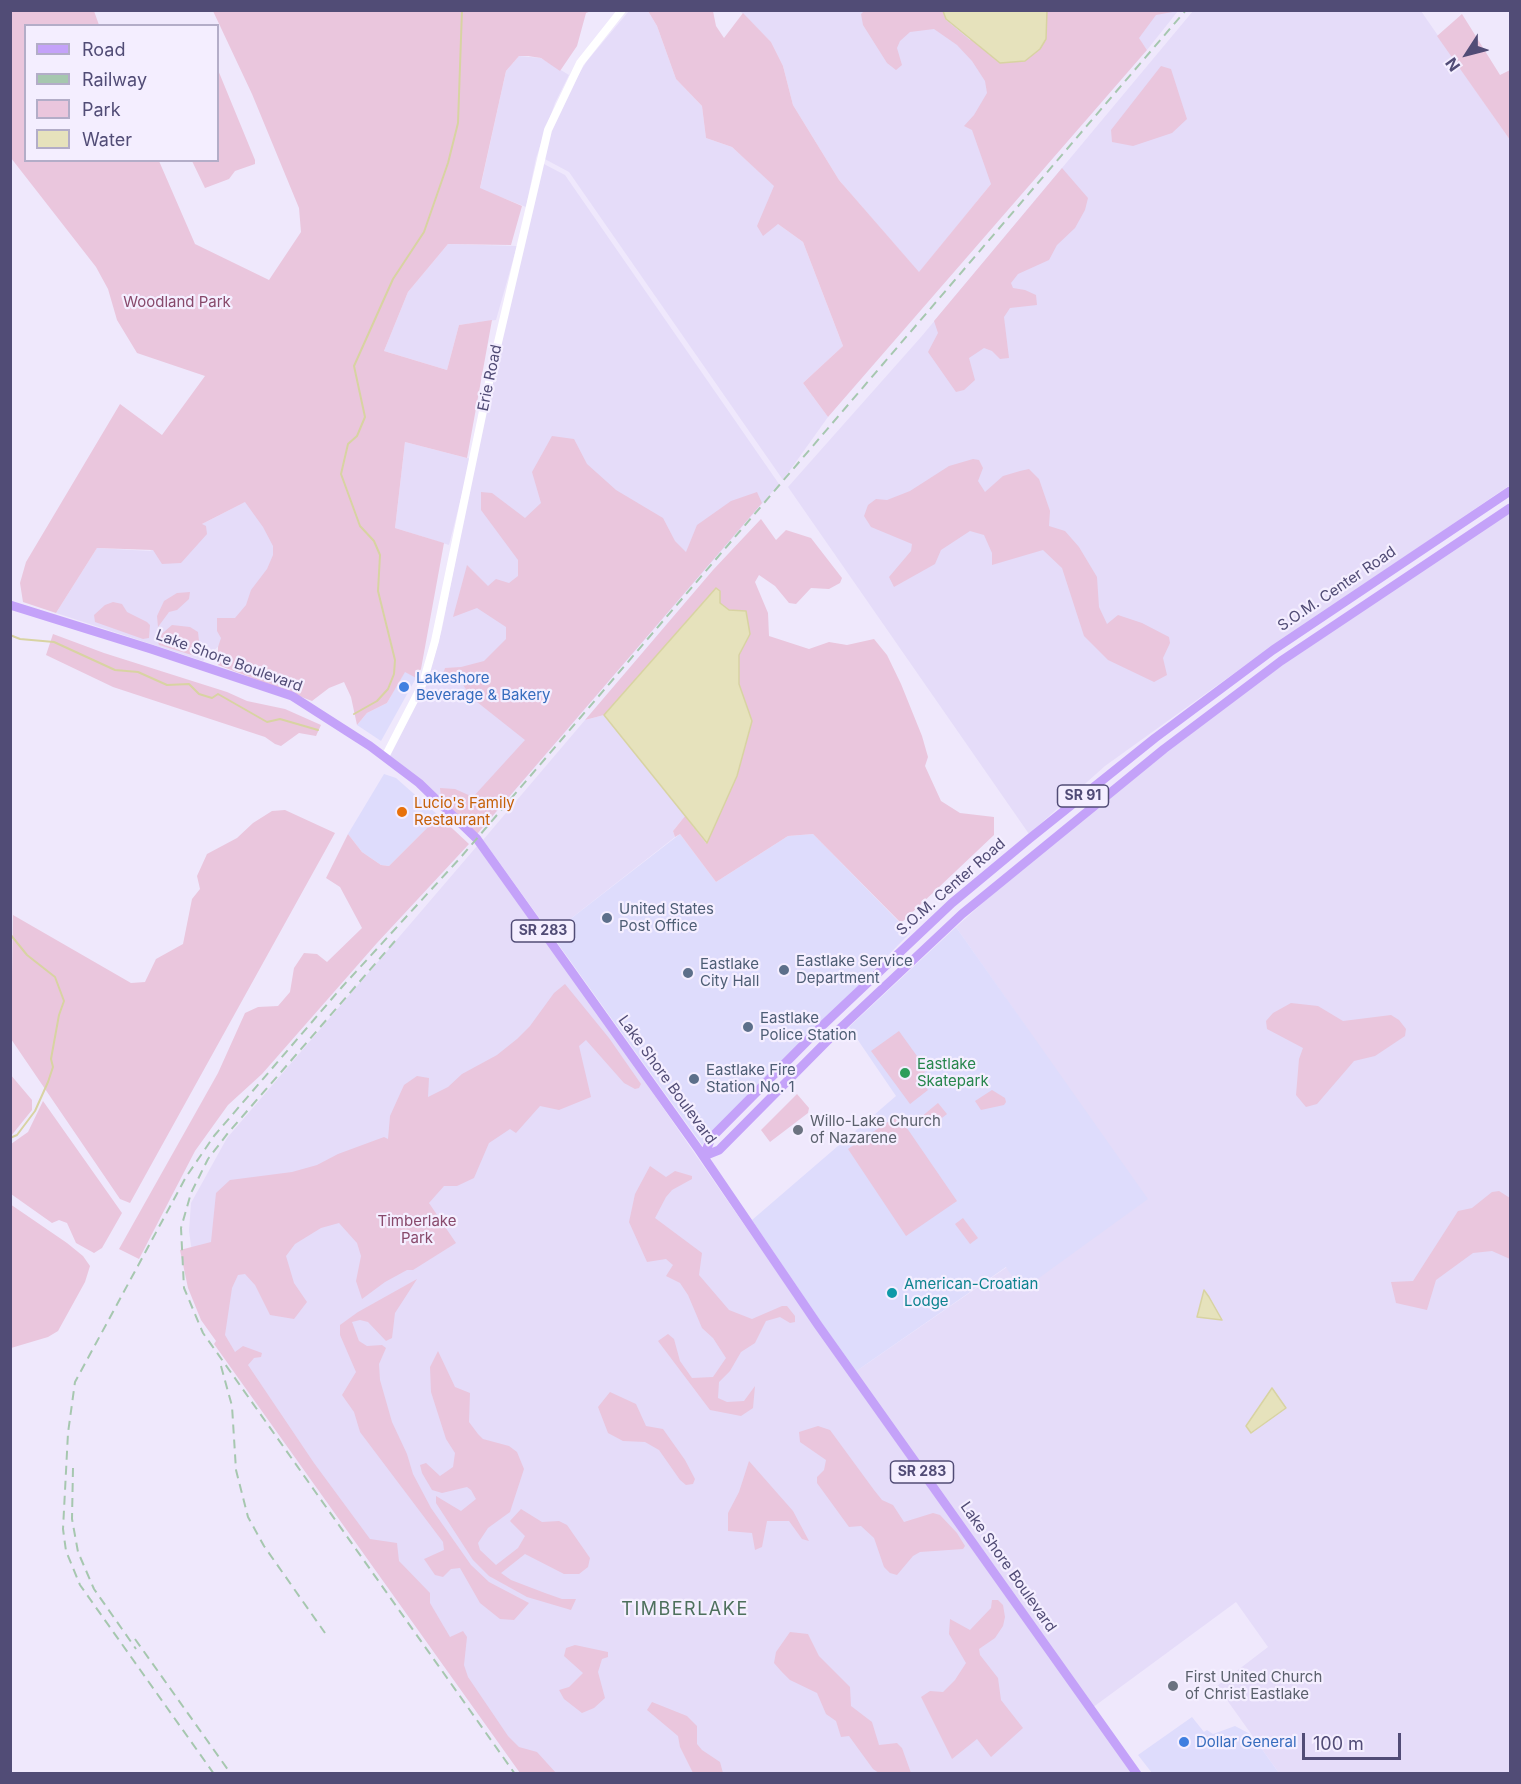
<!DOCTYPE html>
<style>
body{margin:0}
#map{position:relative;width:1521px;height:1784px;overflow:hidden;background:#efe8fc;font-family:Inter,sans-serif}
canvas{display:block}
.frame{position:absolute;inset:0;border:12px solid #514c76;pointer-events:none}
.legend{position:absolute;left:24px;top:24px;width:195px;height:138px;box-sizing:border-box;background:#f4eeff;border:2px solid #b3adc8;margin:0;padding:8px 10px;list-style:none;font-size:18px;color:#514c76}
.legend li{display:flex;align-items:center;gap:12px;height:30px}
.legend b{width:30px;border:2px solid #b3adc8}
.north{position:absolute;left:1437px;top:24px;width:60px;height:60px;-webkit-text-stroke:4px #f4eeff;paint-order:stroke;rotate:234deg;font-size:16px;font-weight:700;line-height:24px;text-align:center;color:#514c76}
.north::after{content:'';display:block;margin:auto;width:21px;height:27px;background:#514c76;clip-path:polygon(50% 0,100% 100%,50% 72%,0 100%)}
.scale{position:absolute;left:1302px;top:1733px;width:99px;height:27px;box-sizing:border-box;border:3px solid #514c76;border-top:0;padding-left:8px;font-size:18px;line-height:21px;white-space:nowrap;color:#514c76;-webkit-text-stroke:4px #f4eeff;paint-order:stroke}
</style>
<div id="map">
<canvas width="1521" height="1784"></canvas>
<div class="frame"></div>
<ul class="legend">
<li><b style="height:8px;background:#c4a2f9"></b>Road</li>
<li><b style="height:8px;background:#a6c7af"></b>Railway</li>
<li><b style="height:16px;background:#eac6dd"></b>Park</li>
<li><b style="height:16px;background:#e6e2bc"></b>Water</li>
</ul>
<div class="north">N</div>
<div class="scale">100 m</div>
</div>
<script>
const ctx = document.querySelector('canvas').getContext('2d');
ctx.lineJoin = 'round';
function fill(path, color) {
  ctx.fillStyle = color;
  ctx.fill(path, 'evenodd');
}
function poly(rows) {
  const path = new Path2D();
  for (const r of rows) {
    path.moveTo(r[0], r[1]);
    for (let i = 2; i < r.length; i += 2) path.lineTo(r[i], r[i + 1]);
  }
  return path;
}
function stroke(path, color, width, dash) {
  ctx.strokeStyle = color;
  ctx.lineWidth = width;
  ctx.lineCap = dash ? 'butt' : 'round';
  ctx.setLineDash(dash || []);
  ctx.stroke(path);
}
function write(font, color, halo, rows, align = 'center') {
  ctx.font = font + ' Inter,sans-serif';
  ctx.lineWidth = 4.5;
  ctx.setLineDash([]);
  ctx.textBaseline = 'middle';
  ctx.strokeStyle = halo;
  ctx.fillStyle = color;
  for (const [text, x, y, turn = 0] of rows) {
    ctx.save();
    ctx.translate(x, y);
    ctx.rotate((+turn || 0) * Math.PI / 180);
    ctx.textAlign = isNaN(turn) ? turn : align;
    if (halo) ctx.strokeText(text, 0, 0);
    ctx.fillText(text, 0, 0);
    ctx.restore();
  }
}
const residential = poly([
 [629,11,648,11,657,26,676,79,702,106,706,138,732,147,775,186,778,224,803,242,843,346,803,383,828,417,783,480,569,172,541,157,551,127,573,83,587,61],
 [740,11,1059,11,991,184,919,273,839,180,793,105,783,66,771,42],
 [1120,11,1178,11,1147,50],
 [1193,11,1421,11,1510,140,1510,485,1240,669,1105,766,1029,834,788,487,921,337],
 [519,56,541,58,569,75,555,103,536,158,526,207,480,189,506,71],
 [542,163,565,175,779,484,477,834,441,798,388,755,425,688,442,629,475,459],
 [448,244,517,246,496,320,459,325,447,370,384,351,408,292],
 [405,442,471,459,449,545,395,528],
 [260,494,298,570,203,661,56,613,97,548,150,551],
 [1510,510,1510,1773,1279,1773,1217,1686,1268,1647,1236,1602,1092,1708,855,1372,1007,1267,1021,1290,1028,1030,956,927,1036,855,1248,689],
 [604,715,685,816,673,831,675,837,551,934,483,840,585,720],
 [477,846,616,1040,847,1373,1132,1773,530,1773,233,1362,196,1281,189,1231,191,1203,227,1138]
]);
const commercial = poly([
 [405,671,416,678,381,741,357,725,367,713,387,703],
 [384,774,396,778,439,816,389,866,381,865,362,852,348,834],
 [680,834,716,882,788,836,813,834,910,933,702,1145,551,934],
 [956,927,1148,1199,1021,1291,1006,1267,855,1372,752,1220,896,1096,849,1027],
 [1192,1717,1204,1732,1207,1730,1213,1734,1235,1726,1252,1735,1279,1773,1152,1773,1138,1755]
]);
const green = poly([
 [10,11,94,11,99,25,26,26,26,160,159,161,195,244,269,280,301,232,299,208,252,94,213,11,591,11,586,13,577,46,560,71,541,58,528,56,519,56,506,71,480,188,522,206,511,245,448,244,408,292,384,351,447,370,459,325,492,320,467,458,405,442,395,528,444,543,421,669,416,678,405,672,387,703,367,713,357,725,351,697,344,682,329,688,312,701,218,665,218,647,221,638,217,631,217,618,235,618,246,605,251,590,267,569,273,555,273,546,263,527,245,502,202,524,206,526,207,534,181,563,162,564,153,550,97,548,56,613,23,602,20,583,26,562,120,404,162,435,205,376,137,353,117,320,108,289,96,267,11,158],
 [648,11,713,11,716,26,724,38,743,13,771,42,783,66,793,105,839,180,919,272,991,184,972,130,964,126,974,115,987,93,985,81,972,61,957,45,934,29,910,32,900,41,897,48,902,65,896,70,887,63,863,25,861,14,864,11,943,11,946,20,970,40,1046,18,1047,11,1178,11,1156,15,1139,38,1147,50,828,417,803,383,843,346,803,242,778,224,763,236,757,226,774,186,732,147,706,138,702,106,676,79,657,26],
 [1462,14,1500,75,1510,70,1510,140,1437,36],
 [1161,66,1171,69,1187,119,1172,133,1133,146,1112,142,1111,130],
 [218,70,255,160,255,164,235,171,229,179,205,188,192,161,218,160],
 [1062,168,1088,198,1085,210,1075,228,1057,245,1049,260,1018,274,1011,283,1013,288,1025,290,1036,295,1037,305,1010,308,1004,317,1009,358,1000,359,992,351,984,348,969,358,975,380,964,390,956,392,928,352,938,333,934,321],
 [552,436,574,439,587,464,616,490,663,518,675,541,686,552,697,525,731,501,757,492,762,503,477,834,441,798,440,788,455,789,473,797,525,740,472,698,455,673,444,685,442,677,445,668,461,667,484,661,506,639,506,627,477,608,453,617,467,565,488,586,496,579,509,583,518,576,518,560,481,510,481,492,492,493,525,518,541,503,532,472],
 [973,459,979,460,983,468,978,481,985,492,1003,476,1020,471,1029,469,1039,479,1050,511,1049,526,1065,531,1079,547,1097,577,1099,607,1107,624,1118,615,1142,623,1169,637,1170,643,1163,658,1167,675,1154,682,1108,660,1084,636,1062,568,1043,550,992,565,992,553,984,535,970,531,941,550,935,564,894,587,889,577,911,551,912,544,871,527,864,516,868,505,876,499,887,500,910,491,949,466],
 [761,519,776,540,786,530,811,538,842,578,840,583,829,589,811,588,796,604,789,603,775,586,759,575,755,582,768,613,769,636,809,649,829,642,847,645,874,639,887,655,901,684,922,736,928,757,925,766,941,801,960,813,994,817,994,835,901,923,813,834,788,836,716,882,680,834,675,837,673,831,685,816,706,843,752,721,739,684,739,655,750,634,745,611,729,610,720,603,720,591,716,588,604,715,585,720,713,570],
 [190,592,189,599,177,610,169,612,158,627,157,616,164,601,177,593],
 [113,602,122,604,127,612,147,622,150,625,149,638,143,639,95,622,94,615,105,605],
 [172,625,190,627,198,632,200,650,195,656,159,645,157,638],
 [53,634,104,653,227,692,247,701,285,709,321,725,316,736,299,733,281,746,275,744,265,737,113,687,46,655],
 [285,810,335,833,130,1203,120,1199,11,1039,13,915,131,983,145,982,156,959,183,944,192,899,200,889,197,876,207,854,237,838,253,823,272,811],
 [439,816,469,844,377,943,262,1074,228,1105,195,1151,139,1259,119,1249,218,1073,245,1013,258,1007,278,1006,290,992,294,968,304,953,317,954,327,962,362,928,340,887,326,878,348,834,362,852,381,865,389,866],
 [565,984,609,1038,641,1084,639,1088,635,1089,624,1083,586,1040,579,1046,591,1097,559,1110,540,1106,516,1133,510,1129,489,1143,474,1178,457,1186,444,1186,429,1203,456,1243,413,1270,407,1270,385,1282,362,1299,356,1281,361,1256,357,1243,339,1223,321,1228,295,1244,286,1256,294,1283,307,1302,294,1319,270,1315,255,1285,245,1274,238,1275,232,1288,225,1335,235,1352,243,1346,262,1353,261,1357,254,1358,248,1365,314,1463,370,1539,397,1543,399,1561,430,1593,430,1603,450,1637,463,1631,467,1637,464,1665,468,1677,508,1736,519,1747,537,1752,556,1773,520,1773,214,1344,216,1341,201,1320,188,1288,180,1250,211,1242,216,1193,230,1180,292,1172,317,1165,338,1154,384,1137,388,1139,390,1116,404,1085,417,1076,429,1078,428,1097,448,1087,462,1074,497,1055,517,1039,530,1026,554,993],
 [1291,1003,1318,1006,1343,1021,1391,1015,1399,1020,1406,1029,1405,1036,1375,1056,1354,1061,1317,1104,1306,1107,1296,1095,1299,1059,1303,1048,1267,1029,1266,1021,1273,1013],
 [899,1031,927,1070,919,1077,928,1090,910,1104,871,1051],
 [10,1074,32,1100,32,1110,11,1136],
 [992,1090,1005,1098,1006,1102,1004,1105,981,1110,975,1101],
 [797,1094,809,1108,808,1113,770,1142,761,1130],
 [43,1101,122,1213,102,1248,94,1253,76,1243,67,1223,59,1220,52,1223,11,1194,11,1144,28,1132],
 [938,1103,947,1114,929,1128,921,1117],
 [898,1115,957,1201,906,1236,848,1149],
 [650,1166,666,1177,675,1171,692,1176,692,1179,672,1190,666,1197,655,1218,702,1253,699,1275,729,1310,752,1319,782,1306,787,1306,795,1316,795,1322,790,1323,780,1317,766,1321,755,1343,741,1352,730,1371,719,1382,718,1398,727,1402,744,1401,755,1386,753,1408,741,1416,710,1410,658,1341,668,1334,674,1339,680,1361,692,1378,713,1377,726,1358,713,1338,702,1328,688,1295,680,1283,666,1276,673,1265,666,1259,647,1262,629,1222,635,1194],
 [1499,1191,1510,1198,1510,1259,1492,1251,1473,1253,1436,1280,1427,1310,1396,1303,1391,1282,1413,1281,1458,1211,1472,1208,1492,1192],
 [10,1204,67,1243,83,1256,90,1266,85,1282,58,1331,48,1337,11,1348],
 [963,1218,978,1238,970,1244,955,1224],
 [417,1279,395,1313,392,1338,386,1341,368,1322,360,1320,352,1322,359,1341,367,1346,382,1345,386,1348,379,1364,380,1380,392,1422,407,1454,413,1474,431,1508,471,1565,489,1582,529,1603,514,1620,500,1619,480,1603,460,1568,451,1569,443,1577,435,1575,424,1559,444,1550,443,1542,360,1432,354,1412,342,1395,356,1372,340,1335,340,1325,358,1312],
 [438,1351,455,1387,470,1393,469,1422,478,1434,483,1439,509,1446,517,1452,524,1469,510,1512,488,1528,478,1543,480,1550,496,1565,518,1548,525,1536,510,1521,521,1509,542,1522,559,1521,567,1525,590,1558,588,1567,579,1574,564,1574,525,1554,501,1573,511,1580,545,1593,562,1599,576,1599,571,1610,527,1597,489,1576,473,1560,436,1503,436,1496,461,1511,476,1499,471,1490,467,1487,442,1493,432,1490,422,1473,420,1465,426,1463,440,1476,453,1467,455,1453,446,1439,431,1392,430,1367],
 [610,1392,636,1404,646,1426,663,1429,685,1460,695,1479,693,1484,686,1485,680,1480,659,1450,645,1442,623,1441,608,1433,598,1407],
 [818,1426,830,1430,874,1490,882,1500,893,1505,904,1522,933,1513,940,1515,957,1533,965,1546,963,1549,920,1552,913,1556,897,1575,890,1573,884,1567,874,1538,861,1526,849,1527,817,1483,817,1477,824,1470,826,1460,800,1442,799,1432],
 [749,1461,793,1511,809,1541,802,1539,789,1521,767,1521,762,1547,755,1550,752,1533,728,1531,728,1513,739,1492],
 [992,1600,998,1600,1003,1605,1005,1617,1003,1626,995,1638,979,1649,980,1655,998,1678,1001,1700,1023,1728,991,1757,977,1739,952,1759,921,1697,930,1691,943,1692,955,1680,966,1663,949,1634,950,1619,970,1630,991,1608],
 [790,1632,808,1634,819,1656,850,1687,851,1706,872,1722,879,1745,897,1743,902,1748,911,1773,879,1773,873,1769,849,1736,841,1737,836,1721,826,1714,817,1693,790,1680,781,1671,774,1663,776,1652],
 [575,1645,608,1652,608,1657,602,1659,598,1672,605,1698,594,1708,582,1713,564,1699,559,1690,569,1687,583,1673,564,1656,566,1648],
 [652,1702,687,1716,697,1726,697,1744,702,1750,720,1762,723,1773,693,1773,680,1747,678,1736,647,1710]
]);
const water = poly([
 [943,11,1047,11,1046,39,1040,49,1025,61,1000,63,946,19,943,11],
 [716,588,720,591,720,603,729,610,746,611,750,634,739,655,739,684,752,721,737,776,707,843,604,715,716,588],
 [1204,1290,1209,1297,1222,1320,1197,1317,1204,1290],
 [1272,1388,1286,1408,1251,1433,1246,1426,1272,1388]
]);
const stream = poly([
 [10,635,20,639,54,642,115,670,138,672,167,685,189,684,199,694,212,698,218,694,267,722,280,719,318,730],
 [354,714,377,701,388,689,394,674,395,660,378,591,380,555,374,541,360,526,341,474,348,444,357,436,365,417,354,366,393,279,424,232,448,163,458,123,462,10],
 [10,934,27,955,55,977,64,1001,59,1015,51,1059,53,1067,48,1082,35,1111,17,1135,10,1138]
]);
const minor = poly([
 [385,757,423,683,435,641,492,368,548,130,580,63,622,10]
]);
const major = poly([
 [10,605,151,649,292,696,370,746,419,783,477,839,699,1150,818,1325,1137,1774],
 [704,1156,711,1138,822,1026,952,903,1029,839,1155,738,1273,650,1510,491],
 [704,1156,719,1150,832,1036,962,914,1164,749,1281,661,1510,508]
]);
const rail = poly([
 [395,941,228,1133,208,1159,191,1193,181,1228,184,1288,203,1333,515,1774],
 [221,1366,232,1406,236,1470,248,1517,264,1546,325,1633],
 [73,1468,72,1519,78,1552,94,1589,136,1649],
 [135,1639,231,1774],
 [214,1774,80,1585,66,1551,63,1529,68,1433,75,1382,186,1177,214,1136,342,987,461,857,1186,10]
]);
const markers = [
 [404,687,6,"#3f7fe0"],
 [402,812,6,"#e8710a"],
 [607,918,6,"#5c6f8a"],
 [784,970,6,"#5c6f8a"],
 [688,973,6,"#5c6f8a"],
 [748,1027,6,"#5c6f8a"],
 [905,1073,6,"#2e9e5b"],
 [694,1079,6,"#5c6f8a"],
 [798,1130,6,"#6b7280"],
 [892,1293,6,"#0f9aa8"],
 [1173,1686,6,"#6b7280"],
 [1184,1742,6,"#3f7fe0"]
];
const shields = [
 [1083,796,51],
 [543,931,63],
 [922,1472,63]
];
const shieldNames = [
 ["SR 91",1083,796],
 ["SR 283",543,931],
 ["SR 283",922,1472]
];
const parkNames = [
 ["Woodland Park",177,302],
 ["Timberlake",417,1221],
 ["Park",417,1238]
];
const streetNames = [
 ["Erie Road",490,378,-78],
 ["S.O.M. Center Road",1337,589,-34],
 ["Lake Shore Boulevard",229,661,20],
 ["S.O.M. Center Road",951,887,-41],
 ["Lake Shore Boulevard",667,1080,54],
 ["Lake Shore Boulevard",1008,1567,55]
];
const shopNames = [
 ["Lakeshore",416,678],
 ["Beverage & Bakery",416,695],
 ["Dollar General",1196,1742]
];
const foodNames = [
 ["Lucio's Family",414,803],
 ["Restaurant",414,820]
];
const serviceNames = [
 ["United States",619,909],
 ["Post Office",619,926],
 ["Eastlake Service",796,961],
 ["Department",796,978],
 ["Eastlake",700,964],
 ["City Hall",700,981],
 ["Eastlake",760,1018],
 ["Police Station",760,1035],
 ["Eastlake Fire",706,1070],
 ["Station No. 1",706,1087]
];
const leisureNames = [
 ["Eastlake",917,1064],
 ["Skatepark",917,1081]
];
const worshipNames = [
 ["Willo-Lake Church",810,1121],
 ["of Nazarene",810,1138],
 ["First United Church",1185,1677],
 ["of Christ Eastlake",1185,1694]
];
const cultureNames = [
 ["American-Croatian",904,1284],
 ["Lodge",904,1301]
];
const quarterNames = [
 ["TIMBERLAKE",685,1610]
];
fill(residential, '#e5dcf9');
fill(commercial, '#dedcfc');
fill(green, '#eac6dd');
fill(water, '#e6e2bc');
stroke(water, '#d8d3a2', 1.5);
stroke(stream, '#d8d3a2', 2);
stroke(minor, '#fff', 8);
stroke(major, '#c4a2f9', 9);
stroke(rail, '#a6c7af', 2, [9, 6]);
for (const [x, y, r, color] of markers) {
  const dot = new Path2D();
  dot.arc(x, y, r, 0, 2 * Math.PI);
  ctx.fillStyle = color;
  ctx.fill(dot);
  stroke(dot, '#f4eeff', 2);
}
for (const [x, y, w] of shields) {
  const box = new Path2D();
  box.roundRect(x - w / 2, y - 11, w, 22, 4.5);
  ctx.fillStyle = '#f4eeff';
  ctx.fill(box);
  stroke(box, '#514c76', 1.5);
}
write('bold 14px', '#514c76', null, shieldNames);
write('15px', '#88496b', '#f4eeff', parkNames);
write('15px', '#514c76', '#f4eeff', streetNames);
write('15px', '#366cbe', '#f4eeff', shopNames, 'left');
write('15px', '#c56008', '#f4eeff', foodNames, 'left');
write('15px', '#4e5e75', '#f4eeff', serviceNames, 'left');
write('15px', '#27864d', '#f4eeff', leisureNames, 'left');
write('15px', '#5b616d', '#f4eeff', worshipNames, 'left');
write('15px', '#0d838f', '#f4eeff', cultureNames, 'left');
ctx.letterSpacing = '1.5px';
write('18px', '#4e705d', '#f4eeff', quarterNames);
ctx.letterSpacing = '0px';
</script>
